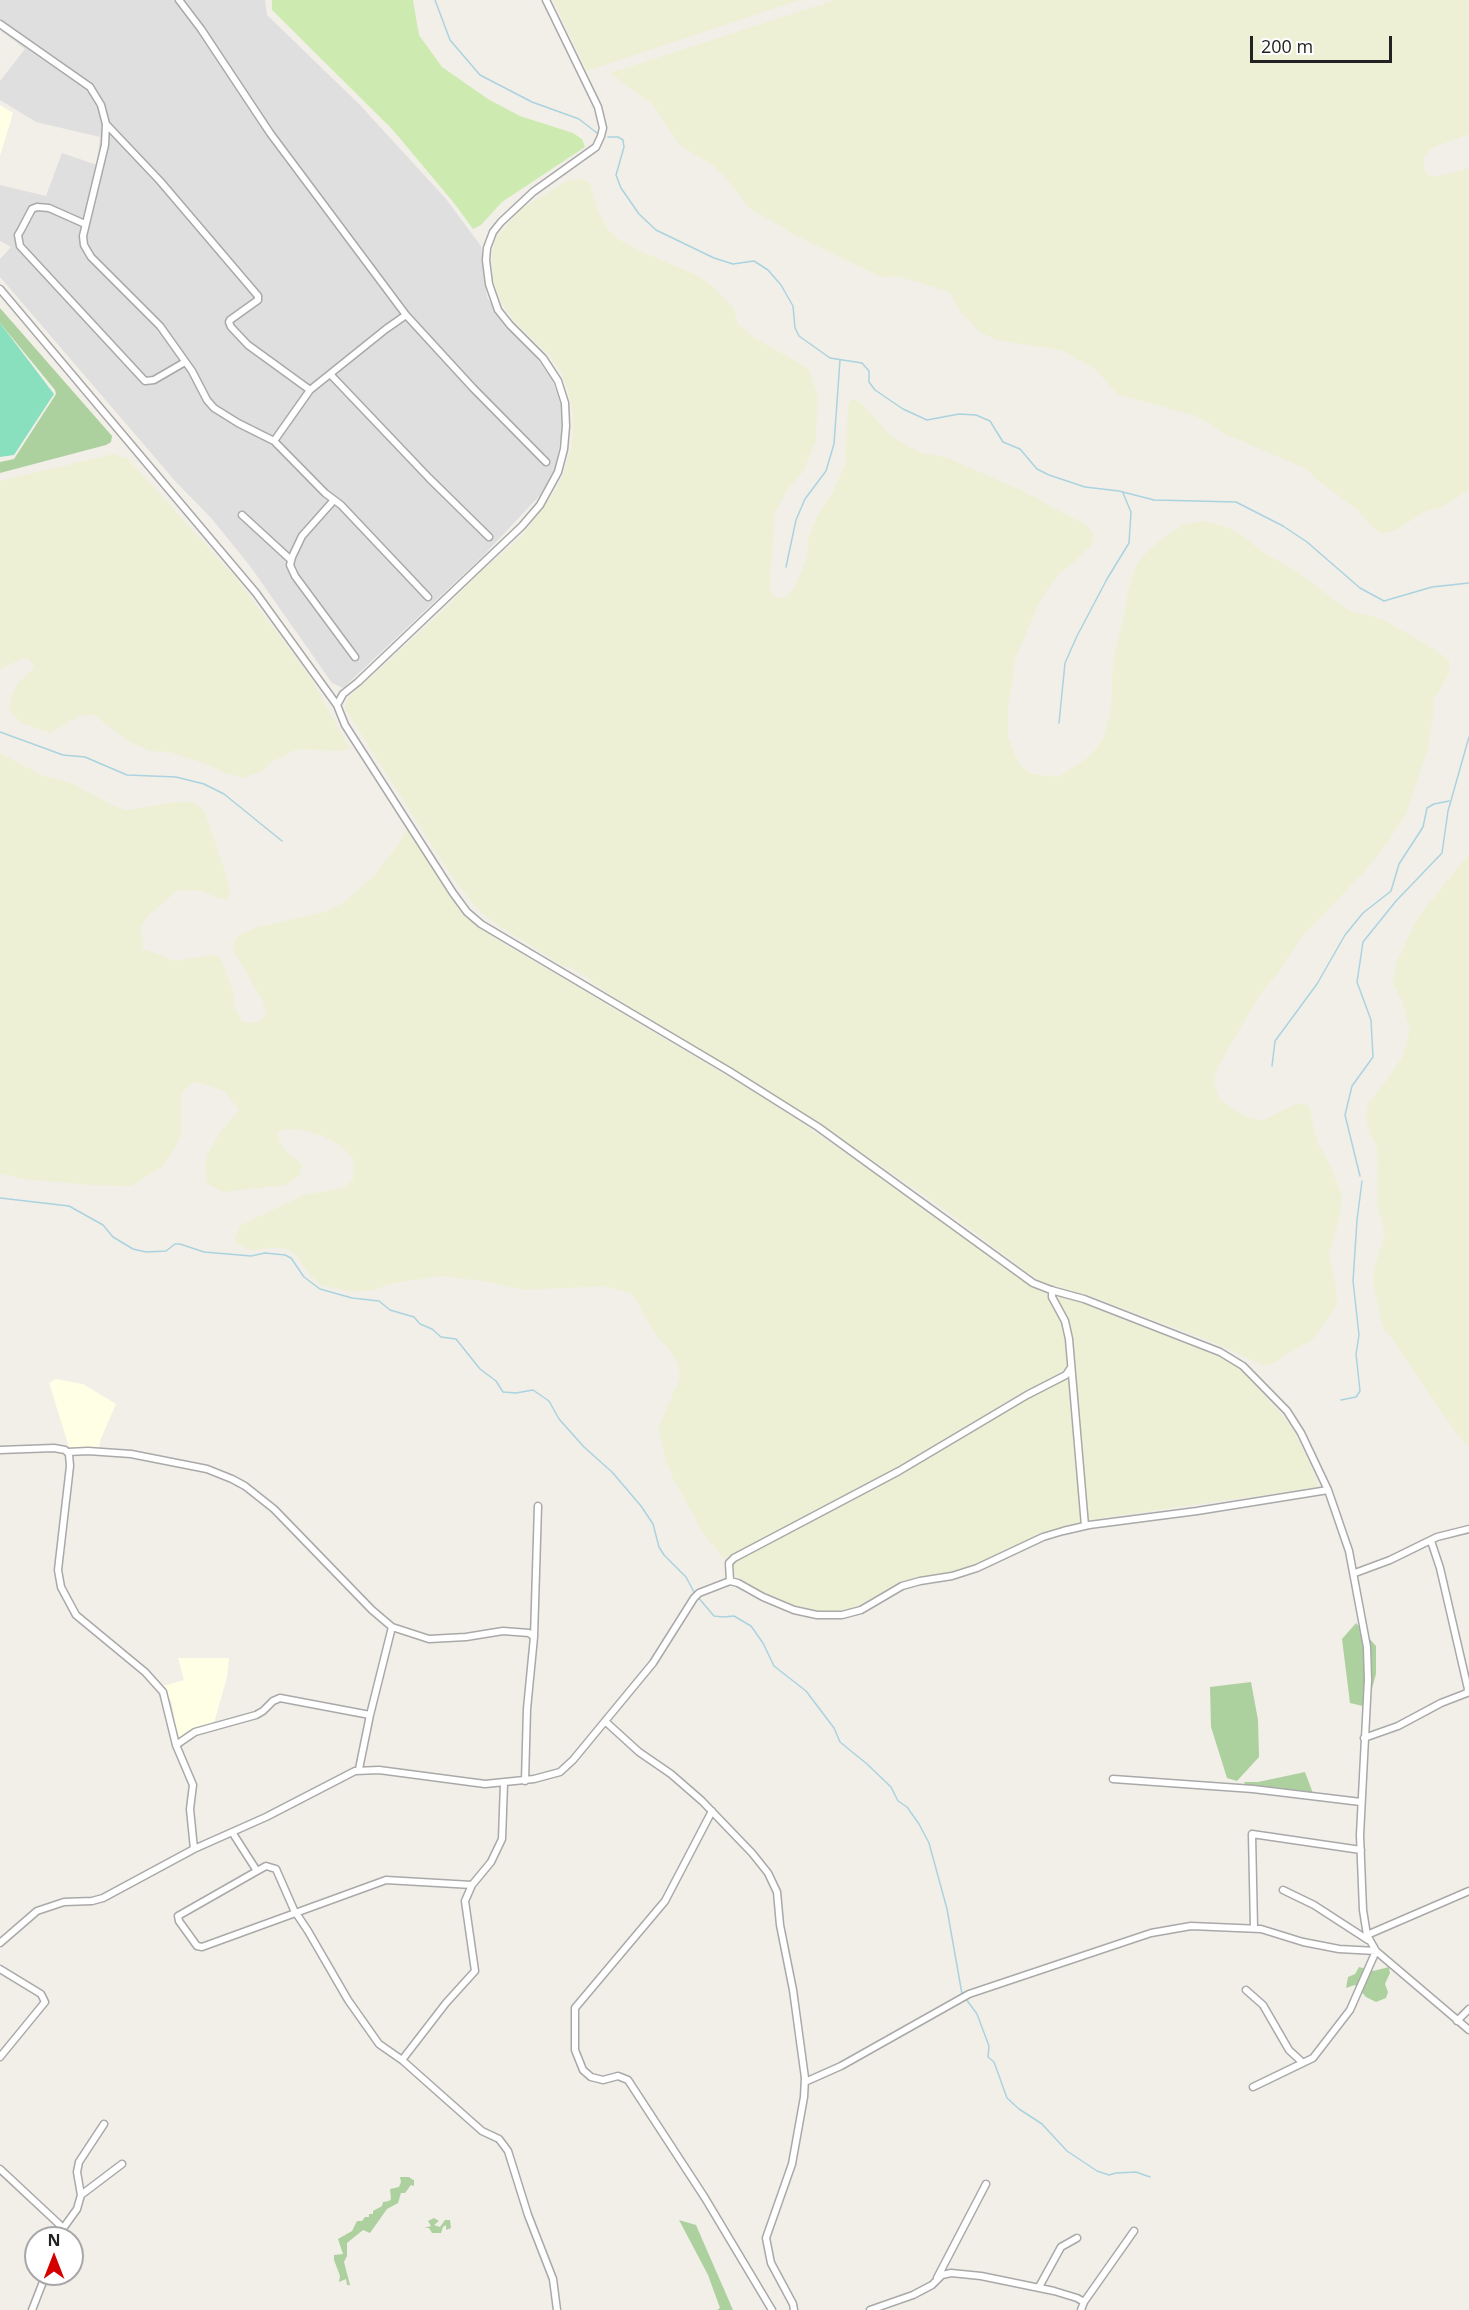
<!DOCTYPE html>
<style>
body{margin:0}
#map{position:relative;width:1469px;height:2310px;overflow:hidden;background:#f2efe9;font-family:"Open Sans",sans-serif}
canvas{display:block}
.north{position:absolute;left:24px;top:2226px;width:60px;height:60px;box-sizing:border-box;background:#fff;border:2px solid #a7a7a7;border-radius:50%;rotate:0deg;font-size:16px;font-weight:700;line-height:24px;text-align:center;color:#222}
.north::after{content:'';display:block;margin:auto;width:21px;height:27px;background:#d40000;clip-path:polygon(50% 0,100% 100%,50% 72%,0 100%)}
.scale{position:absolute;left:1250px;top:36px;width:142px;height:27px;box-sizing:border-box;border:3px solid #222;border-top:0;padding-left:8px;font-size:18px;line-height:21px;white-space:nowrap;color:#222;-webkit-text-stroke:4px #fff;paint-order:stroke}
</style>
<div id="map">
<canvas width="1469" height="2310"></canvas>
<div class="north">N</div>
<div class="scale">200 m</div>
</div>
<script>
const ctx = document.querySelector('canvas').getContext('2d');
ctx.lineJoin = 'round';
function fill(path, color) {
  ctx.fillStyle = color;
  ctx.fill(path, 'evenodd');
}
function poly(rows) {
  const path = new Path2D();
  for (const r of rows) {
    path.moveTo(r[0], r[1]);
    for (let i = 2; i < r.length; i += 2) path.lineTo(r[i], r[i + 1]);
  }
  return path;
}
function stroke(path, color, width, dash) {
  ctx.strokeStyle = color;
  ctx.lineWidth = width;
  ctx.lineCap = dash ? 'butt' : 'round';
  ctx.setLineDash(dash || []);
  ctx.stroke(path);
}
const residential = poly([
 [0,0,265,0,267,15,360,105,446,199,481,246,487,297,504,324,536,357,552,380,561,404,563,425,555,470,543,492,483,556,343,688,332,683,250,566,212,519,176,482,0,277,0,259,11,247,0,241,0,185,46,196,62,153,97,165,100,137,36,122,0,100,0,81,25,49,0,30]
]);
const education = poly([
 [0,105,13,113,0,156],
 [56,1379,83,1384,116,1404,100,1441,99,1449,69,1447,49,1383],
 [178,1658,229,1658,227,1677,214,1723,196,1727,181,1738,177,1736,172,1703,163,1686,184,1680]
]);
const farmland = poly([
 [553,0,799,0,587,71],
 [835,0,1469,0,1469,134,1434,147,1424,156,1424,169,1428,175,1436,177,1469,168,1469,490,1443,507,1426,511,1395,531,1381,533,1370,525,1358,510,1321,483,1306,469,1225,434,1207,422,1193,415,1117,394,1095,369,1061,350,996,340,980,332,959,310,950,292,897,276,883,278,797,236,749,208,729,182,715,167,680,145,652,104,610,73],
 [582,179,590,183,599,213,608,229,618,239,642,252,697,275,711,285,733,307,738,324,753,337,808,368,818,395,816,441,803,472,788,489,775,512,770,584,773,597,784,598,794,589,807,557,808,539,816,519,834,489,845,464,848,404,852,398,861,403,891,436,921,453,948,458,1021,490,1086,525,1094,535,1091,545,1080,557,1059,574,1052,583,1039,603,1015,660,1008,709,1008,737,1019,764,1032,774,1058,777,1090,756,1103,739,1111,710,1113,658,1124,616,1128,590,1135,569,1142,557,1157,543,1182,525,1203,521,1224,526,1242,535,1264,553,1295,570,1348,610,1382,619,1434,649,1449,660,1449,674,1433,701,1434,710,1427,752,1405,816,1388,842,1365,871,1300,939,1281,969,1259,996,1218,1067,1214,1081,1219,1098,1232,1109,1252,1119,1263,1120,1293,1105,1305,1103,1310,1107,1313,1125,1319,1145,1330,1165,1342,1195,1340,1216,1329,1255,1336,1286,1337,1303,1330,1316,1312,1340,1285,1355,1277,1362,1265,1366,1215,1343,1093,1297,1039,1281,937,1204,779,1097,601,989,585,976,569,967,563,966,489,919,475,906,455,881,347,712,345,707,347,699,446,608,477,575,521,537,549,500,562,478,571,448,573,433,573,414,568,391,561,372,549,355,515,322,502,304,494,283,492,256,495,239,521,209,566,181],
 [113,454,128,459,237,579,311,678,350,749,342,751,297,749,270,763,263,771,243,778,225,773,206,764,170,752,150,751,128,741,94,715,79,716,50,733,21,723,8,709,13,692,20,681,32,670,34,665,28,658,20,660,0,669,0,481],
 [0,753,41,775,70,783,115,806,127,810,176,802,192,802,204,810,224,868,230,891,229,899,220,899,202,891,178,890,148,916,141,928,143,949,176,961,213,955,221,958,234,994,235,1008,241,1020,248,1023,261,1021,266,1014,263,1002,232,948,237,936,258,927,324,912,343,903,374,876,399,843,407,828,449,895,466,916,493,937,768,1100,893,1185,1003,1267,1031,1286,1045,1292,1063,1322,1066,1330,1067,1368,920,1456,728,1559,723,1558,703,1533,673,1478,666,1461,658,1428,680,1378,678,1365,673,1354,656,1335,632,1294,605,1286,525,1290,482,1281,442,1276,400,1282,384,1286,375,1290,351,1292,321,1285,309,1274,295,1254,287,1249,272,1247,253,1251,243,1247,235,1242,235,1237,241,1225,304,1195,343,1188,353,1180,354,1160,341,1146,323,1136,303,1130,286,1129,277,1132,281,1144,289,1154,302,1164,300,1175,286,1185,223,1192,207,1184,205,1170,207,1155,219,1134,239,1110,224,1091,196,1082,187,1086,181,1096,181,1135,176,1147,163,1166,140,1181,130,1186,90,1185,22,1179,0,1173],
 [1469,854,1469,1447,1457,1434,1405,1359,1393,1340,1385,1331,1381,1319,1374,1288,1374,1269,1385,1234,1377,1204,1378,1157,1376,1144,1370,1135,1366,1119,1368,1103,1383,1085,1404,1054,1410,1030,1402,1002,1393,983,1397,961,1418,917],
 [1060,1296,1094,1307,1212,1353,1240,1368,1290,1424,1309,1461,1319,1487,1089,1520,1087,1516,1070,1327,1068,1316,1058,1301,1058,1297],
 [1066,1379,1069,1380,1075,1446,1081,1520,1079,1524,1043,1533,1005,1552,957,1571,902,1581,860,1605,845,1611,830,1613,795,1607,744,1584,733,1572,732,1565,734,1561,908,1468,1045,1388]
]);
const grass = poly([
 [272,0,413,0,419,35,442,67,488,99,520,116,573,133,582,139,585,147,502,202,481,225,473,229,454,203,392,129,272,10]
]);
const forest = poly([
 [0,308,112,436,111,442,106,445,0,473,0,462,14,459,56,394,55,390,0,323],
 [1356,1623,1376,1646,1376,1674,1367,1707,1350,1703,1342,1639],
 [1251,1682,1258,1720,1259,1757,1237,1781,1227,1778,1211,1727,1210,1687],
 [1305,1772,1314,1796,1247,1788,1244,1782,1258,1782],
 [1359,1967,1373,1971,1389,1967,1390,1973,1385,1984,1388,1992,1386,1998,1376,2002,1366,1997,1355,1985,1346,1988,1348,1977,1355,1974],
 [400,2177,409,2177,413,2180,414,2179,414,2186,411,2185,405,2193,401,2193,398,2203,387,2209,370,2233,363,2230,347,2243,347,2256,344,2262,350,2285,347,2285,346,2279,339,2282,340,2276,334,2260,334,2255,343,2254,338,2239,352,2231,357,2221,362,2221,365,2217,369,2217,369,2214,373,2214,373,2211,382,2206,383,2202,389,2201,391,2199,390,2189,399,2187,401,2182],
 [434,2218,439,2221,434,2225,440,2227,445,2220,450,2220,451,2228,446,2230,446,2225,443,2227,441,2233,432,2233,429,2228,424,2228,431,2226,428,2221],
 [679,2220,696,2225,733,2310,717,2310,720,2308,708,2275]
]);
const pitch = poly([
 [0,323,54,394,14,455,0,457]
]);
const stream = poly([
 [435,0,450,40,480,75,532,102,579,119,597,133],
 [608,137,618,137,623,140,624,147,616,175,621,188,639,214,656,230,714,258,733,264,754,261,768,270,781,285,793,306,795,328,799,336,830,358,862,363,869,371,869,382,875,390,903,409,927,420,959,414,976,415,990,421,1003,442,1020,449,1037,469,1049,475,1085,487,1119,491,1154,500,1236,502,1283,526,1307,542,1360,588,1384,601,1432,587,1469,583],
 [786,567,796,520,805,499,826,471,834,444,840,360],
 [1059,723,1065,663,1077,636,1107,579,1129,543,1131,512,1123,493],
 [0,732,63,755,85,757,127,775,176,777,204,784,224,794,282,841],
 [1272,1066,1275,1041,1317,984,1345,935,1363,913,1391,891,1399,864,1423,827,1427,808,1434,804,1449,801],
 [1360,1176,1345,1115,1352,1086,1373,1057,1371,1020,1357,982,1363,942,1396,901,1442,853,1448,811,1469,737],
 [0,1198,69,1206,103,1225,113,1237,133,1249,146,1252,166,1251,175,1244,180,1244,204,1252,251,1256,265,1253,285,1255,291,1258,304,1277,320,1289,352,1298,379,1301,390,1310,414,1317,420,1324,432,1329,441,1337,456,1339,480,1369,496,1381,503,1392,516,1393,533,1390,549,1401,559,1419,584,1447,612,1472,641,1506,653,1524,659,1547,664,1555,686,1577,694,1592],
 [1341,1400,1356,1397,1360,1391,1356,1354,1359,1335,1353,1281,1357,1220,1362,1181],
 [697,1596,714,1616,723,1617,734,1616,751,1626,763,1643,774,1666,806,1691,834,1728,840,1742,867,1764,891,1787,898,1801,907,1807,919,1824,929,1843,947,1909,962,1994],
 [966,1999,977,2014,989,2046,988,2057,994,2062,1007,2098,1019,2109,1042,2124,1067,2151,1097,2171,1109,2175,1116,2173,1136,2172,1150,2177]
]);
const minor = poly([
 [179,0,201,29,270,133,406,315,473,388,546,462],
 [0,24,90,87,101,105,106,124,105,145,83,236,84,245,91,257,160,326,192,371,207,400,214,408,238,423,274,441,325,493,341,505,428,597],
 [106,124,160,181,258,296,258,300,230,320,229,322,231,327,248,345,310,390],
 [85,224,49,208,37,207,32,209,21,230,18,235,20,246,145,381,154,380,185,362],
 [0,289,256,593,337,705,345,725,453,893,467,912,481,924,729,1071,818,1127,1033,1283,1051,1290,1084,1299,1220,1352,1243,1366,1287,1411,1301,1433,1328,1490,1349,1551,1367,1647,1368,1680,1360,1835,1363,1910,1367,1935,1376,1951,1469,2030],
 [330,374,429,478,489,537],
 [274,441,310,390,386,329,406,315],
 [334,500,302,536,292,557,290,565,295,576,355,657],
 [242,515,291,560],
 [337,705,343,694,358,682,522,526,540,505,558,472,564,449,566,426,565,403,558,381,543,358,510,325,498,310,489,284,486,260,487,248,493,232,501,222,533,192,596,147,601,136,603,128,598,107,546,0],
 [1052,1290,1052,1297,1065,1321,1069,1339,1085,1526],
 [0,1450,54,1448,65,1450,69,1454,70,1466,58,1570,61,1587,76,1615,145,1672,163,1692,176,1745,193,1785,190,1809,194,1849],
 [68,1452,88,1451,131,1454,207,1469,232,1479,245,1486,274,1509,372,1610,392,1627,429,1639,466,1637,503,1631,529,1633,534,1637,527,1709,525,1781],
 [1355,1573,1390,1560,1437,1537,1469,1529],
 [730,1581,729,1563,734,1558,899,1471,1027,1395,1066,1375,1070,1369],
 [534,1637,538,1506],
 [606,1722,639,1752,671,1774,702,1801,752,1853,768,1873,777,1892,780,1925,793,1990,805,2078,804,2097,792,2164,766,2238,771,2263,793,2304,794,2310],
 [1364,1738,1398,1726,1441,1703,1467,1693,1468,1689,1440,1568,1431,1541],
 [176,1745,195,1732,256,1715,263,1711,273,1701,280,1698,370,1715],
 [359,1769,370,1715,392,1627],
 [1113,1779,1253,1789,1361,1802],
 [712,1811,665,1901,575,2008,575,2050,583,2070,591,2077,603,2080,618,2076,628,2080,705,2198,772,2310],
 [232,1832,257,1871,266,1866,276,1869,294,1910,308,1931,348,2000,379,2044,402,2060,482,2131,499,2139,508,2151,528,2215,553,2279,557,2310],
 [257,1871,178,1916,179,1921,197,1946,202,1947,386,1880,472,1885],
 [1283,1890,1314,1905,1368,1940],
 [1254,1928,1252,1834,1361,1850],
 [1367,1935,1469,1891],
 [0,1943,37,1911,64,1902,92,1901,103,1898,194,1849,266,1817,355,1771,379,1770,485,1784,534,1779,560,1772,573,1760,653,1663,694,1598,699,1593,730,1581,738,1583,763,1597,794,1610,817,1615,842,1615,861,1610,902,1586,920,1581,952,1576,977,1568,1043,1537,1063,1531,1089,1525,1197,1511,1328,1490],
 [0,1969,41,1994,45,2002,0,2057],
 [1246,1990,1263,2005,1289,2050,1303,2063],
 [1457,2021,1469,2009],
 [402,2060,446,2003,475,1971,465,1901,472,1885,491,1862,502,1839,504,1783],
 [805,2082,841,2066,969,1994,1151,1933,1191,1926,1261,1929,1303,1942,1339,1949,1376,1951,1350,2010,1313,2058,1253,2087],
 [0,2169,60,2225,59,2238],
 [81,2195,122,2164],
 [59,2234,77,2209,81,2195,77,2172,79,2162,104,2124],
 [937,2278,986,2184],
 [1039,2287,1061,2247,1077,2238],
 [1084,2302,1134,2231],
 [32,2310,46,2274],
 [870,2310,913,2295,932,2285,942,2275,951,2273,981,2276,1054,2291,1077,2298,1084,2302,1081,2310]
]);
fill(residential, '#e0dfdf');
fill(education, '#ffffe5');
fill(farmland, '#eef0d5');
fill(grass, '#cdebb0');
fill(forest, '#add19e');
fill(pitch, '#88e0be');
stroke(stream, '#aad3df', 1.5);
stroke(minor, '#a9a9a9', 9);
stroke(minor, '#fff', 6);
</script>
